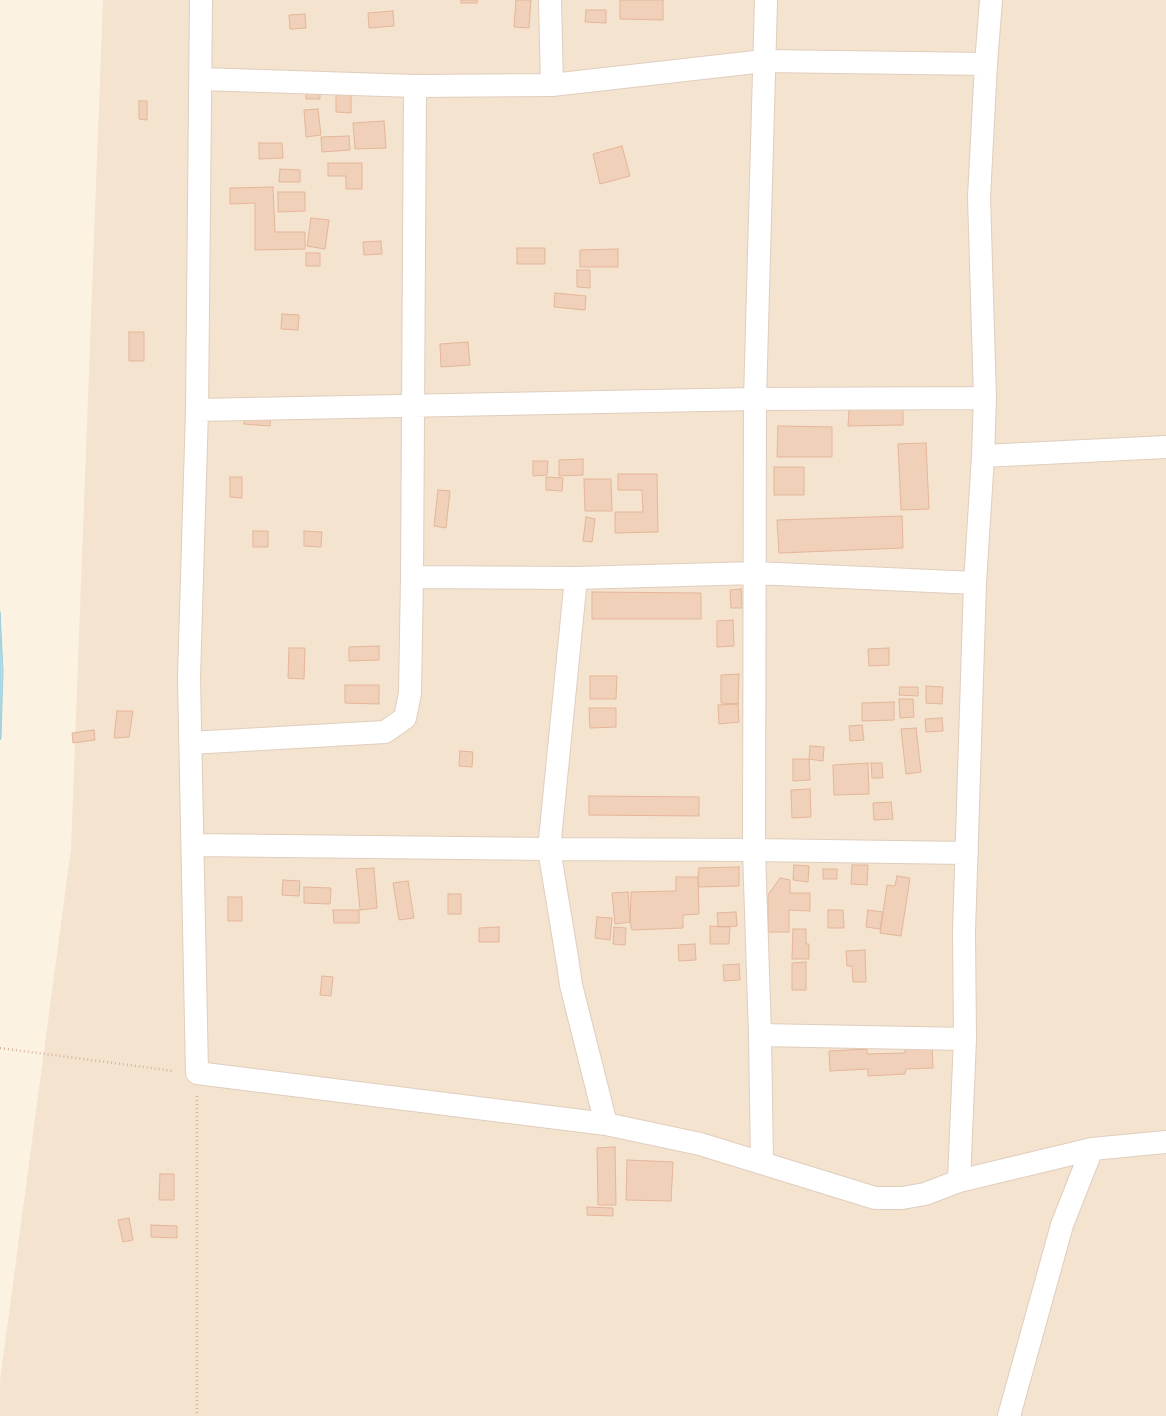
<!DOCTYPE html>
<style>
body{margin:0}
canvas{display:block;background:#fcf2e1}
</style>
<canvas width="1166" height="1416"></canvas>
<script>
const ctx = document.querySelector('canvas').getContext('2d');
ctx.lineJoin = 'round';
function fill(path, color) {
  ctx.fillStyle = color;
  ctx.fill(path, 'evenodd');
}
function poly(rows) {
  const path = new Path2D();
  for (const r of rows) {
    path.moveTo(r[0], r[1]);
    for (let i = 2; i < r.length; i += 2) path.lineTo(r[i], r[i + 1]);
  }
  return path;
}
function stroke(path, color, width, dash) {
  ctx.strokeStyle = color;
  ctx.lineWidth = width;
  ctx.lineCap = dash ? 'butt' : 'round';
  ctx.setLineDash(dash || []);
  ctx.stroke(path);
}
const residential = poly([
 [103,0,1166,0,1166,1416,0,1416,0,1381,71,849]
]);
const water = poly([
 [0,612,3,671,1,737,0,740,0,612]
]);
const building = poly([
 [461,0,477,0,477,3,461,3,461,0],
 [516,0,531,0,529,28,514,27,516,0],
 [620,0,663,0,663,20,620,19,620,0],
 [586,10,606,10,606,23,585,22,586,10],
 [393,11,394,26,369,28,368,13,393,11],
 [305,14,306,28,290,29,289,15,305,14],
 [320,85,320,99,306,99,306,86,320,85],
 [336,94,351,94,351,113,336,112,336,94],
 [139,101,147,101,147,120,139,119,139,101],
 [318,109,321,135,306,137,304,110,318,109],
 [384,121,386,148,355,149,353,123,384,121],
 [349,136,350,150,322,152,321,137,349,136],
 [259,143,282,143,283,158,259,159,259,143],
 [622,146,630,176,600,184,593,154,622,146],
 [328,163,362,163,362,189,346,189,346,176,328,176,328,163],
 [280,169,300,170,300,182,279,182,280,169],
 [273,187,275,232,305,232,305,249,255,250,255,203,230,204,230,188,273,187],
 [278,192,305,192,305,211,278,212,278,192],
 [311,218,329,220,325,249,307,246,311,218],
 [381,241,382,254,364,255,363,242,381,241],
 [517,248,545,248,545,264,517,264,517,248],
 [618,249,618,267,580,267,580,250,618,249],
 [306,253,320,253,320,266,306,266,306,253],
 [577,270,590,270,590,288,577,287,577,270],
 [555,293,586,296,585,310,554,307,555,293],
 [282,314,299,315,298,330,281,329,282,314],
 [129,332,144,332,144,361,129,361,129,332],
 [468,342,470,365,441,367,440,344,468,342],
 [903,408,903,425,848,426,849,409,903,408],
 [244,411,271,414,270,426,244,424,244,411],
 [778,426,832,427,832,457,777,457,778,426],
 [926,443,929,509,901,510,898,444,926,443],
 [583,459,583,475,559,476,559,460,583,459],
 [533,461,548,461,547,475,533,476,533,461],
 [774,467,804,467,804,495,774,495,774,467],
 [618,474,657,474,658,532,615,533,615,512,643,512,642,490,618,490,618,474],
 [230,477,242,477,242,498,230,497,230,477],
 [546,477,563,478,562,491,546,490,546,477],
 [584,479,611,479,612,511,585,511,584,479],
 [438,490,450,491,446,528,434,526,438,490],
 [902,516,903,548,779,553,777,520,902,516],
 [586,517,595,519,592,542,583,541,586,517],
 [253,531,268,531,268,547,253,547,253,531],
 [304,531,322,532,321,547,304,546,304,531],
 [741,589,742,608,731,608,730,590,741,589],
 [592,592,701,593,701,619,592,619,592,592],
 [733,620,734,646,717,647,717,621,733,620],
 [379,646,379,660,349,661,349,647,379,646],
 [289,648,305,648,304,679,288,678,289,648],
 [889,648,889,665,869,666,868,649,889,648],
 [739,674,738,704,721,703,721,675,739,674],
 [590,676,617,676,616,699,590,699,590,676],
 [345,685,379,685,379,704,345,703,345,685],
 [926,686,943,687,942,704,926,703,926,686],
 [900,687,918,687,918,696,899,695,900,687],
 [899,699,913,699,914,717,900,718,899,699],
 [894,702,894,720,862,721,862,703,894,702],
 [738,704,739,722,719,724,718,705,738,704],
 [589,708,616,708,616,727,590,728,589,708],
 [117,711,133,711,129,737,114,738,117,711],
 [942,718,943,731,926,732,925,719,942,718],
 [862,725,864,740,850,741,849,726,862,725],
 [916,728,921,772,906,774,901,729,916,728],
 [94,730,95,740,73,743,72,733,94,730],
 [810,746,824,747,823,761,809,759,810,746],
 [460,751,473,752,472,767,459,766,460,751],
 [793,759,809,759,810,780,793,781,793,759],
 [868,763,869,794,834,795,833,765,868,763],
 [871,763,882,763,883,778,872,778,871,763],
 [810,789,811,817,792,818,791,790,810,789],
 [589,796,699,797,699,816,589,815,589,796],
 [891,802,893,819,874,820,873,803,891,802],
 [794,865,809,866,808,882,793,880,794,865],
 [852,865,868,865,867,885,851,884,852,865],
 [739,867,739,886,699,887,698,877,699,868,739,867],
 [374,868,377,908,360,910,356,869,374,868],
 [823,869,837,869,837,879,823,879,823,869],
 [897,876,910,878,901,936,880,933,887,885,895,886,897,876],
 [676,877,698,877,699,914,683,915,683,928,632,930,630,922,631,892,676,891,676,877],
 [780,878,790,880,790,893,810,893,810,911,789,910,789,932,768,932,768,895,780,878],
 [283,880,300,881,299,896,282,895,283,880],
 [408,881,414,918,399,920,393,883,408,881],
 [304,887,331,888,330,904,304,903,304,887],
 [628,892,630,922,615,924,612,893,628,892],
 [448,894,461,894,461,914,448,914,448,894],
 [228,897,242,897,242,921,228,921,228,897],
 [333,910,359,910,359,923,334,923,333,910],
 [828,910,843,910,844,928,828,928,828,910],
 [868,910,883,912,880,929,866,927,868,910],
 [736,912,737,926,718,927,717,913,736,912],
 [597,917,612,918,610,940,595,938,597,917],
 [710,926,730,927,729,944,710,944,710,926],
 [499,927,499,942,479,942,479,928,499,927],
 [614,927,626,928,625,945,613,944,614,927],
 [793,929,806,929,806,944,809,944,809,959,792,959,793,929],
 [695,944,696,960,679,961,678,945,695,944],
 [865,950,866,982,853,982,852,966,847,966,846,951,865,950],
 [806,962,806,990,792,990,792,963,806,962],
 [739,964,740,980,724,981,723,965,739,964],
 [322,976,333,977,331,996,320,995,322,976],
 [932,1044,933,1068,906,1069,905,1074,868,1076,868,1069,830,1071,829,1051,867,1049,867,1054,905,1053,905,1046,932,1044],
 [615,1147,616,1205,598,1205,597,1148,615,1147],
 [627,1160,673,1162,671,1201,626,1200,627,1160],
 [160,1174,174,1174,174,1200,159,1200,160,1174],
 [587,1207,613,1208,613,1216,587,1215,587,1207],
 [129,1218,133,1240,123,1242,118,1220,129,1218],
 [151,1225,177,1226,177,1238,151,1237,151,1225]
]);
const path = poly([
 [0,1048,174,1071],
 [197,1096,197,1416]
]);
const minor = poly([
 [201,0,197,410,189,677,197,1073,606,1124,700,1144,875,1198,902,1198,925,1194,959,1181,1092,1149,1166,1142],
 [550,0,552,85],
 [201,79,415,86,552,85,764,61,986,64],
 [197,410,755,399,985,398],
 [983,456,1166,447],
 [412,577,576,578,755,573,975,583],
 [576,578,549,849,568,964,571,985,606,1124],
 [190,743,385,732,405,718,410,693,412,577,415,86],
 [193,845,549,849,754,850,967,853],
 [760,1035,965,1039],
 [762,1163,760,1035,754,850,755,399,766,0],
 [959,1181,965,1039,964,932,975,583,983,456,985,398,979,197,986,64,991,0],
 [1009,1416,1062,1225,1092,1149]
]);
fill(residential, '#f4e3cf');
fill(water, '#b6dee5');
stroke(water, '#9ccdd7', 1);
fill(building, '#f1d0b9');
stroke(building, '#e4b699', 1);
stroke(minor, '#e0cebd', 24);
stroke(path, '#d6b39c', 2.5, [1, 3]);
stroke(minor, '#fff', 22);
</script>
